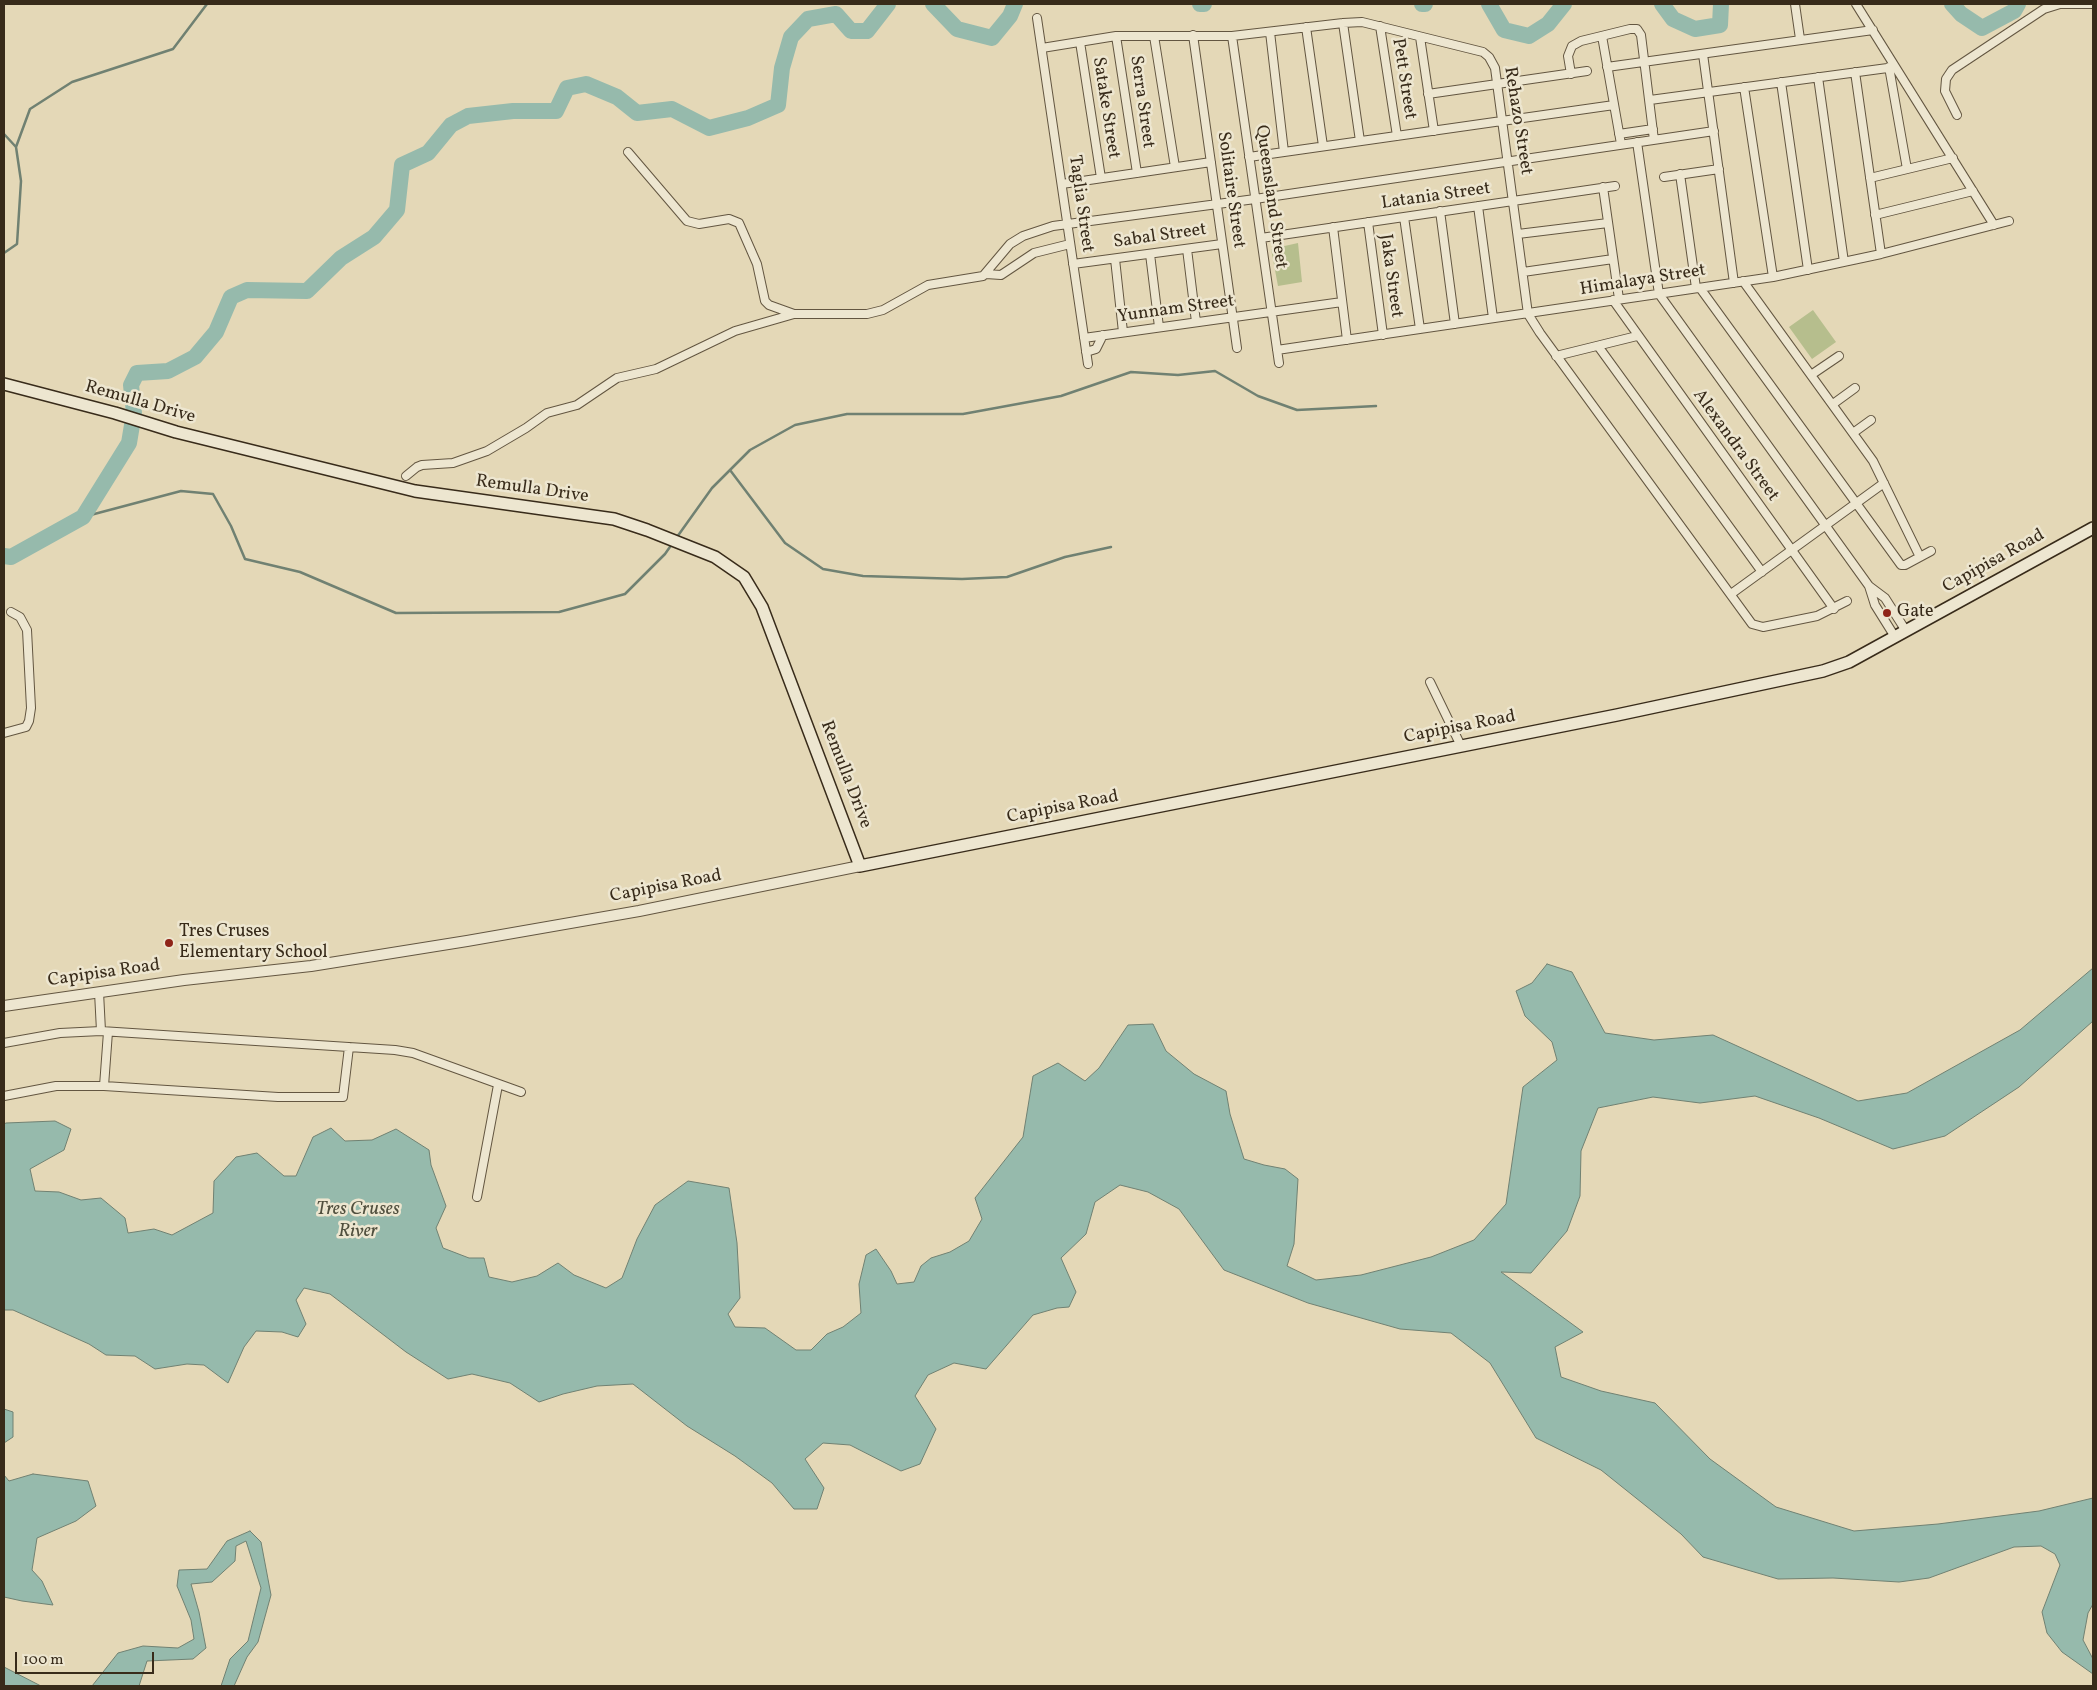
<!DOCTYPE html>
<style>
body{margin:0}
#map{position:relative;width:2097px;height:1690px;overflow:hidden;background:#e4d8b7;font-family:Vollkorn,serif}
canvas{display:block}
.frame{position:absolute;inset:0;border:5px solid #382b1a;pointer-events:none}
.scale{position:absolute;left:15px;top:1652px;width:139px;height:22px;box-sizing:border-box;border:2px solid #382b1a;border-top:0;padding-left:6px;font-size:15px;line-height:18px;white-space:nowrap;color:#382b1a;-webkit-text-stroke:4px #ede6d0;paint-order:stroke}
</style>
<div id="map">
<canvas width="2097" height="1690"></canvas>
<div class="frame"></div>
<div class="scale">100 m</div>
</div>
<script>
const ctx = document.querySelector('canvas').getContext('2d');
ctx.lineJoin = 'round';
function fill(path, color) {
  ctx.fillStyle = color;
  ctx.fill(path, 'evenodd');
}
function poly(rows) {
  const path = new Path2D();
  for (const r of rows) {
    path.moveTo(r[0], r[1]);
    for (let i = 2; i < r.length; i += 2) path.lineTo(r[i], r[i + 1]);
  }
  return path;
}
function stroke(path, color, width, dash) {
  ctx.strokeStyle = color;
  ctx.lineWidth = width;
  ctx.lineCap = dash ? 'butt' : 'round';
  ctx.setLineDash(dash || []);
  ctx.stroke(path);
}
function write(font, color, halo, rows, align = 'center') {
  ctx.font = font + ' Vollkorn,serif';
  ctx.lineWidth = 5;
  ctx.setLineDash([]);
  ctx.textBaseline = 'middle';
  ctx.strokeStyle = halo;
  ctx.fillStyle = color;
  for (const [text, x, y, turn = 0] of rows) {
    ctx.save();
    ctx.translate(x, y);
    ctx.rotate((+turn || 0) * Math.PI / 180);
    ctx.textAlign = isNaN(turn) ? turn : align;
    if (halo) ctx.strokeText(text, 0, 0);
    ctx.fillText(text, 0, 0);
    ctx.restore();
  }
}
const green = poly([
 [1298,243,1302,282,1278,286,1271,249],
 [1813,310,1836,342,1812,359,1789,327]
]);
const water = poly([
 [1547,964,1572,972,1605,1033,1654,1040,1713,1035,1858,1101,1907,1093,2020,1030,2093,968,2093,1021,2019,1087,1945,1136,1893,1149,1819,1118,1755,1096,1700,1103,1653,1097,1598,1108,1581,1151,1580,1196,1567,1231,1531,1273,1501,1272,1583,1332,1555,1347,1561,1377,1601,1391,1655,1403,1710,1459,1776,1507,1854,1531,1938,1524,2039,1511,2093,1498,2093,1604,2088,1613,2083,1640,2093,1659,2093,1674,2062,1652,2047,1633,2042,1612,2060,1565,2055,1554,2041,1546,2014,1547,1929,1578,1899,1582,1833,1578,1778,1579,1703,1557,1681,1534,1601,1470,1536,1438,1490,1363,1451,1333,1400,1329,1308,1303,1224,1270,1179,1209,1148,1192,1120,1185,1095,1202,1086,1234,1061,1258,1076,1292,1069,1307,1057,1308,1033,1315,986,1369,954,1363,928,1375,915,1396,936,1429,920,1464,901,1471,850,1445,823,1443,805,1459,824,1488,817,1509,794,1509,772,1483,735,1456,687,1426,633,1384,597,1386,563,1394,539,1402,510,1383,472,1374,448,1379,406,1352,330,1294,304,1288,296,1300,306,1324,298,1337,282,1332,256,1331,244,1347,228,1383,204,1365,187,1364,155,1369,135,1356,106,1355,89,1344,13,1310,4,1310,4,1124,6,1123,55,1121,71,1129,64,1150,30,1169,35,1191,59,1192,81,1200,101,1198,125,1218,128,1233,154,1229,172,1235,213,1213,214,1181,236,1157,257,1153,284,1176,296,1176,313,1137,331,1128,345,1141,372,1140,396,1129,429,1150,431,1165,446,1206,436,1228,443,1248,469,1258,484,1258,489,1277,512,1282,537,1276,558,1263,574,1275,606,1288,622,1278,637,1239,655,1205,688,1181,729,1188,737,1243,740,1298,728,1314,735,1327,765,1328,796,1350,811,1350,827,1334,843,1327,861,1313,859,1284,866,1255,876,1249,891,1271,897,1284,914,1282,921,1266,931,1258,950,1252,969,1241,982,1219,975,1198,1023,1137,1033,1076,1058,1063,1085,1081,1099,1068,1128,1025,1153,1024,1166,1051,1194,1074,1226,1091,1230,1114,1244,1159,1264,1165,1285,1169,1298,1179,1294,1244,1287,1266,1316,1280,1361,1275,1431,1257,1474,1240,1506,1204,1523,1087,1557,1060,1552,1042,1525,1016,1516,991,1532,983,1547,964],
 [4,1409,13,1412,13,1437,4,1443,4,1409],
 [33,1474,88,1481,96,1506,76,1521,37,1538,32,1570,42,1581,53,1605,22,1601,4,1597,4,1475,9,1481,33,1474],
 [250,1531,261,1542,271,1595,258,1642,247,1657,234,1686,221,1686,230,1659,248,1641,261,1588,246,1541,236,1546,235,1561,212,1582,191,1584,199,1612,206,1648,193,1659,147,1661,139,1686,92,1686,118,1653,143,1646,178,1648,194,1639,191,1620,177,1586,179,1570,207,1569,227,1541,250,1531],
 [4,1667,41,1686,4,1686,4,1667]
]);
const stream = poly([
 [4,134,16,147],
 [4,253,17,244,21,181,16,147,30,109,72,82,173,49,207,4],
 [730,470,785,543,823,569,863,576,962,579,1007,577,1065,557,1111,547],
 [83,517,181,491,213,494,231,526,245,559,300,572,396,613,559,612,625,594,665,554,672,544],
 [677,537,712,488,750,450,795,425,847,414,963,414,1061,396,1131,372,1178,375,1215,371,1258,396,1297,410,1376,406]
]);
const river = poly([
 [933,4,957,29,992,38,1010,16,1015,4],
 [1200,4,1204,4],
 [1422,4,1425,4],
 [1489,4,1504,30,1529,36,1548,24,1564,4],
 [1662,4,1673,19,1695,29,1720,25,1721,4],
 [1952,4,1961,14,1982,28,2014,11,2018,4],
 [4,556,11,557,83,517,129,443,134,413,131,385,137,373,168,371,195,357,216,332,231,297,247,290,307,291,341,258,374,237,397,210,402,165,428,153,451,125,468,116,513,111,556,111,567,88,586,84,617,97,637,113,672,109,709,128,748,118,778,105,782,68,791,37,808,19,836,14,851,31,867,31,888,4]
]);
const minor = poly([
 [1795,4,1800,39],
 [1856,4,1994,225],
 [1037,18,1088,364],
 [1343,23,1360,141],
 [1380,26,1397,136],
 [1306,27,1323,146],
 [1270,32,1284,152],
 [1193,35,1237,348],
 [1116,36,1137,173],
 [1154,36,1175,167],
 [1232,36,1279,363],
 [1602,36,1621,144],
 [1420,37,1434,131],
 [1080,42,1101,178],
 [1042,48,1116,36,1232,36,1343,23,1362,22,1483,52,1489,57,1495,68,1528,314,1540,333,1752,624,1763,627,1817,616,1847,601],
 [1703,54,1734,283],
 [1607,67,1873,30],
 [1889,67,1907,169],
 [1855,72,1881,254],
 [1571,74,1568,56,1572,46,1581,41,1630,29,1637,29,1641,35,1654,140],
 [1818,77,1844,262],
 [1781,82,1808,270],
 [1744,87,1773,277],
 [1428,94,1587,71],
 [1650,100,1895,67],
 [1957,115,1945,91,1946,79,1952,70,2044,9,2060,4,2093,4],
 [1619,134,1653,129],
 [1637,142,1659,294,1869,586,1875,605,1895,637],
 [628,152,687,221,699,224,729,219,739,223,757,264,765,301,769,305,794,314],
 [1249,157,1614,105],
 [1680,174,1696,288],
 [1664,177,1719,169],
 [1870,178,1953,158],
 [1062,184,1211,162],
 [1603,187,1619,299],
 [1478,206,1493,318],
 [1440,211,1455,324],
 [1875,215,1973,191],
 [1404,217,1420,329],
 [1368,222,1383,335],
 [1333,227,1347,340],
 [1518,234,1608,223],
 [1261,238,1615,186],
 [1187,249,1196,322],
 [1150,254,1159,327],
 [1115,259,1123,332],
 [1073,264,1222,244],
 [1523,272,1613,259],
 [986,274,1001,275,1034,253,1070,244],
 [1743,281,1873,461,1920,557],
 [1700,288,1901,565,1905,565,1931,551],
 [1613,300,1834,609],
 [1084,338,1342,302],
 [1598,346,1762,572],
 [1277,350,1773,277,1881,254,2009,221],
 [1086,352,1096,349,1103,335],
 [1556,356,1637,336],
 [1811,375,1839,356],
 [1833,404,1855,388],
 [1853,433,1871,420],
 [406,476,417,467,422,465,453,463,487,451,526,428,547,413,577,405,617,378,656,369,735,331,794,314,867,314,883,310,928,285,983,276,1010,244,1023,236,1053,226,1255,199,1714,131],
 [1869,586,1885,598,1906,631],
 [1731,594,1884,483],
 [1430,682,1461,746],
 [4,733,26,727,29,721,31,708,27,630,20,617,11,612],
 [99,992,101,1031],
 [4,1043,60,1033,101,1031,395,1050,413,1053,521,1092],
 [104,1086,108,1032],
 [4,1096,56,1086,104,1086,278,1097,343,1097,349,1047],
 [477,1197,498,1085]
]);
const tertiary = poly([
 [4,1006,184,980,311,966,467,941,639,911,860,866]
]);
const secondary = poly([
 [4,384,115,413,176,432,415,491,614,519,647,530,715,557,744,577,762,607,860,866,1617,715,1823,671,1849,662,2093,528]
]);
const markers = [
 [1887,613,5,"#8f2418"],
 [169,943,5,"#8f2418"]
];
const streetNames = [
 ["Pett Street",1403,79,81],
 ["Serra Street",1141,102,82],
 ["Satake Street",1105,108,81],
 ["Rehazo Street",1517,121,81],
 ["Solitaire Street",1230,190,82],
 ["Queensland Street",1270,197,82],
 ["Latania Street",1436,197,-8],
 ["Taglia Street",1080,204,82],
 ["Sabal Street",1160,237,-8],
 ["Jaka Street",1390,276,82],
 ["Himalaya Street",1643,281,-9],
 ["Yunnam Street",1176,310,-8],
 ["Remulla Drive",140,403,16],
 ["Alexandra Street",1735,446,54],
 ["Remulla Drive",532,490,8],
 ["Capipisa Road",1994,562,-29],
 ["Capipisa Road",1460,728,-11],
 ["Remulla Drive",845,775,69],
 ["Capipisa Road",1063,808,-11],
 ["Capipisa Road",666,887,-11],
 ["Capipisa Road",104,974,-8]
];
const poiNames = [
 ["Gate",1897,613],
 ["Tres Cruses",179,933],
 ["Elementary School",179,954]
];
const waterNames = [
 ["Tres Cruses",358,1211],
 ["River",358,1233]
];
fill(green, '#b6be8d');
fill(water, '#96baac');
stroke(water, '#708172', 1);
stroke(stream, '#708172', 2.5);
stroke(river, '#96baac', 16);
stroke(minor, '#635641', 10);
stroke(tertiary, '#635641', 12);
stroke(secondary, '#382b1a', 14);
stroke(minor, '#ede6d0', 8);
stroke(tertiary, '#ede6d0', 10);
stroke(secondary, '#ede6d0', 11);
for (const [x, y, r, color] of markers) {
  const dot = new Path2D();
  dot.arc(x, y, r, 0, 2 * Math.PI);
  ctx.fillStyle = color;
  ctx.fill(dot);
  stroke(dot, '#ede6d0', 2);
}
write('18px', '#382b1a', '#ede6d0', streetNames);
write('18px', '#382b1a', '#ede6d0', poiNames, 'left');
write('italic 19px', '#504f3e', '#ede6d0', waterNames);
</script>
